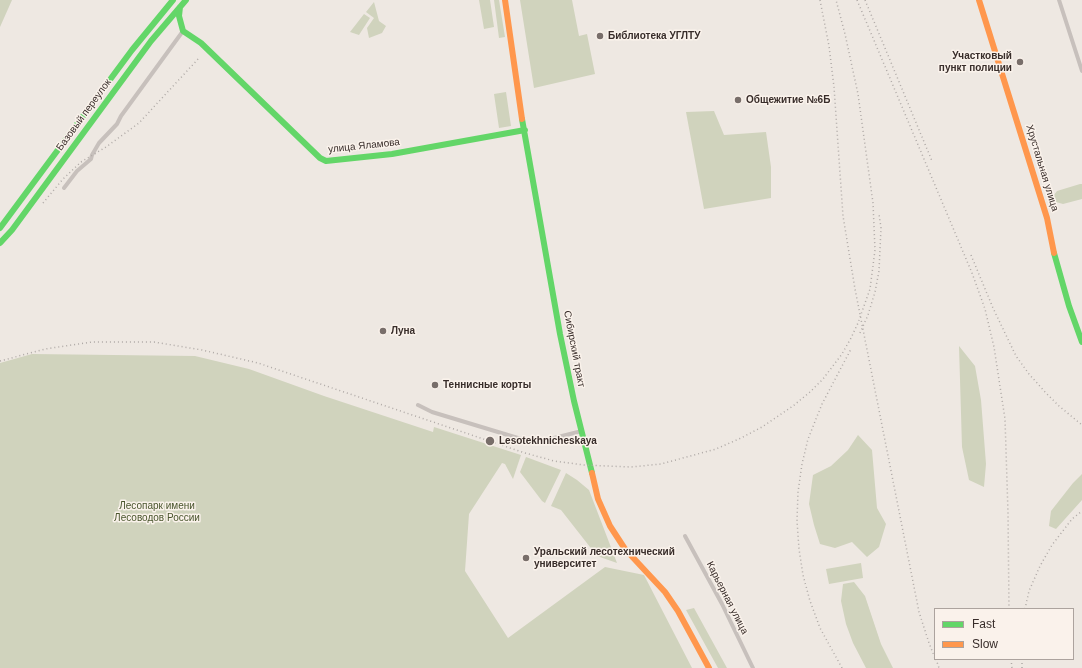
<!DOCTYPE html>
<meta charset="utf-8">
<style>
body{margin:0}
#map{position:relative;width:1082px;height:668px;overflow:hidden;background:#eee8e2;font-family:Arial,sans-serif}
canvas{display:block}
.legend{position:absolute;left:934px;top:608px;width:140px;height:52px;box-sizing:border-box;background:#faf2eb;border:1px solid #aca39e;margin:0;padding:5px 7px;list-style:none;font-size:12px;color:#382d2a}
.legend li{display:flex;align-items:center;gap:8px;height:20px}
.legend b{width:20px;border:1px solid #aca39e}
</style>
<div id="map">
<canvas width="1082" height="668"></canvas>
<ul class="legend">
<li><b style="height:5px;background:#63d668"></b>Fast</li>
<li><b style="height:5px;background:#ff974d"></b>Slow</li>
</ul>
</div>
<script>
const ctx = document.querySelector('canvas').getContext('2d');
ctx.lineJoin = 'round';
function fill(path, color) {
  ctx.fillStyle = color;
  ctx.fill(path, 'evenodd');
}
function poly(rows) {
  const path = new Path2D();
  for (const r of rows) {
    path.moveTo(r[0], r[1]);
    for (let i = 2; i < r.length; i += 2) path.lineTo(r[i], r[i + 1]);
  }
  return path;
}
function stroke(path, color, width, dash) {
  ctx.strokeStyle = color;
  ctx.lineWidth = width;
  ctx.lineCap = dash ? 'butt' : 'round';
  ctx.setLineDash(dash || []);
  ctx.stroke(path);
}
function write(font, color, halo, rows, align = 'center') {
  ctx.font = font + ' Arial,sans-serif';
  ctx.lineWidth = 3;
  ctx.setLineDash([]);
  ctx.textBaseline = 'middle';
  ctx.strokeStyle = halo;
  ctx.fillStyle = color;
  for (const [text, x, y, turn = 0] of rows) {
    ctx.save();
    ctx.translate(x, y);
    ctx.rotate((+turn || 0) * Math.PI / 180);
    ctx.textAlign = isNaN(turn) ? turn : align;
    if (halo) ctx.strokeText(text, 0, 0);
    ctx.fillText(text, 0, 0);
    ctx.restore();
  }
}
const green = poly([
 [0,0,12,0,0,27],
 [479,0,490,0,494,27,484,29],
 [494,0,499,0,505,37,499,38],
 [520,0,572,0,579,36,587,34,595,74,534,88],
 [374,2,379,21,386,26,382,33,369,38,367,28,374,18,366,12],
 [364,14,370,18,359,35,350,32],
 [506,92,511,126,499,128,494,94],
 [714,111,724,135,766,132,771,167,771,198,704,209,686,112],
 [1080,184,1082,184,1082,199,1063,204,1056,202,1054,195,1057,191],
 [959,346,975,366,981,400,986,464,984,487,969,480,962,447],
 [32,354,195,356,249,369,324,396,433,432,434,427,521,455,513,479,505,464,502,463,469,514,465,571,508,638,605,567,644,575,692,668,0,668,0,363],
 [858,435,872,450,877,508,886,524,879,547,867,557,852,542,835,548,820,544,814,525,809,504,813,475,831,466,848,450],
 [526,457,561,470,545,503,542,501,520,472],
 [566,473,577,480,589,490,617,563,597,556,561,510,551,506],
 [1082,474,1082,500,1056,529,1049,526,1051,511,1073,483],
 [861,563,863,578,829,584,826,569],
 [854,582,865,596,881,644,893,668,866,668,853,643,846,624,841,601,843,584],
 [694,608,727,668,718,668,686,610]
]);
const street = poly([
 [1059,0,1082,71],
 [64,188,77,171,91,159,92,155,99,143,117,124,121,116,183,31],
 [418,405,432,412,531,442,542,441,582,431],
 [685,536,722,604,753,668]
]);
const fast = poly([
 [180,7,179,16,183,31,201,43,320,158,326,161,392,154,525,130],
 [522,119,560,334,574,401,592,473],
 [0,228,132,50,173,0],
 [0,243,12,230,151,41,186,0],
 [1054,253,1069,306,1082,342]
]);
const slow = poly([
 [505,0,522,119],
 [979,0,1047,218,1054,253],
 [592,473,598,499,610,526,625,549,665,592,678,611,709,668]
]);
const rail = poly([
 [820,0,829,46,834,87,843,216,855,289,919,612,929,643,935,658],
 [857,0,972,273,985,309,994,347,1005,419,1008,513,1009,609],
 [865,0,932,161],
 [43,203,63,179,81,162,106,147,139,123,199,58],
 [971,255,993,308,1016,356,1029,374,1045,392,1059,406,1082,425],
 [860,333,868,315,875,292,879,271,881,228,879,214],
 [0,361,45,349,92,342,154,342,202,350,258,363,525,453,554,461,584,465,631,467,661,464,716,449,741,438,762,427,793,406,810,392,823,379,842,354,851,338,858,323,870,289,875,250,873,203,858,94,845,34,836,0],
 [1025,609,1029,591,1040,566,1052,545,1072,519,1082,511],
 [936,659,939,668],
 [1011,659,1012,668],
 [1022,659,1022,668],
 [842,668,820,628,810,601,803,575,799,549,797,521,798,492,802,464,808,439,822,404,851,349]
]);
const markers = [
 [600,36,4,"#786e6a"],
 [1020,62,4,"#786e6a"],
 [738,100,4,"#786e6a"],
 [383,331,4,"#786e6a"],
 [435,385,4,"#786e6a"],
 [490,441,5,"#786e6a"],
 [526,558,4,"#786e6a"]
];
const poiNames = [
 ["Библиотека УГЛТУ",608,36],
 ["Участковый",1012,56,"right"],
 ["пункт полиции",1012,68,"right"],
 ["Общежитие №6Б",746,100],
 ["Луна",391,331],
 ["Теннисные корты",443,385],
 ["Lesotekhnicheskaya",499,441],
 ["Уральский лесотехнический",534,552],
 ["университет",534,564]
];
const streetNames = [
 ["Базовый переулок",84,115,-54],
 ["улица Яламова",364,146,-6],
 ["Хрустальная улица",1042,168,73],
 ["Сибирский тракт",574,349,79],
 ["Карьерная улица",727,598,63]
];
const parkNames = [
 ["Лесопарк имени",157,506],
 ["Лесоводов России",157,518]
];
fill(green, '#d0d3bd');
stroke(street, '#c7c0bc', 4);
stroke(fast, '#63d668', 6);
stroke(slow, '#ff974d', 6);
stroke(rail, '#afa9a6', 1.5, [1, 3]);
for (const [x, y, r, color] of markers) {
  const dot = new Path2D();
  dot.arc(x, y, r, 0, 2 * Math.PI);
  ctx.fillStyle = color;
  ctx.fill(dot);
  stroke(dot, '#faf2eb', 1.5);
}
write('bold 10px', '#382d2a', '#faf2eb', poiNames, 'left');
write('10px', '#382d2a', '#faf2eb', streetNames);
write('10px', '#4a562e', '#faf2eb', parkNames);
</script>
